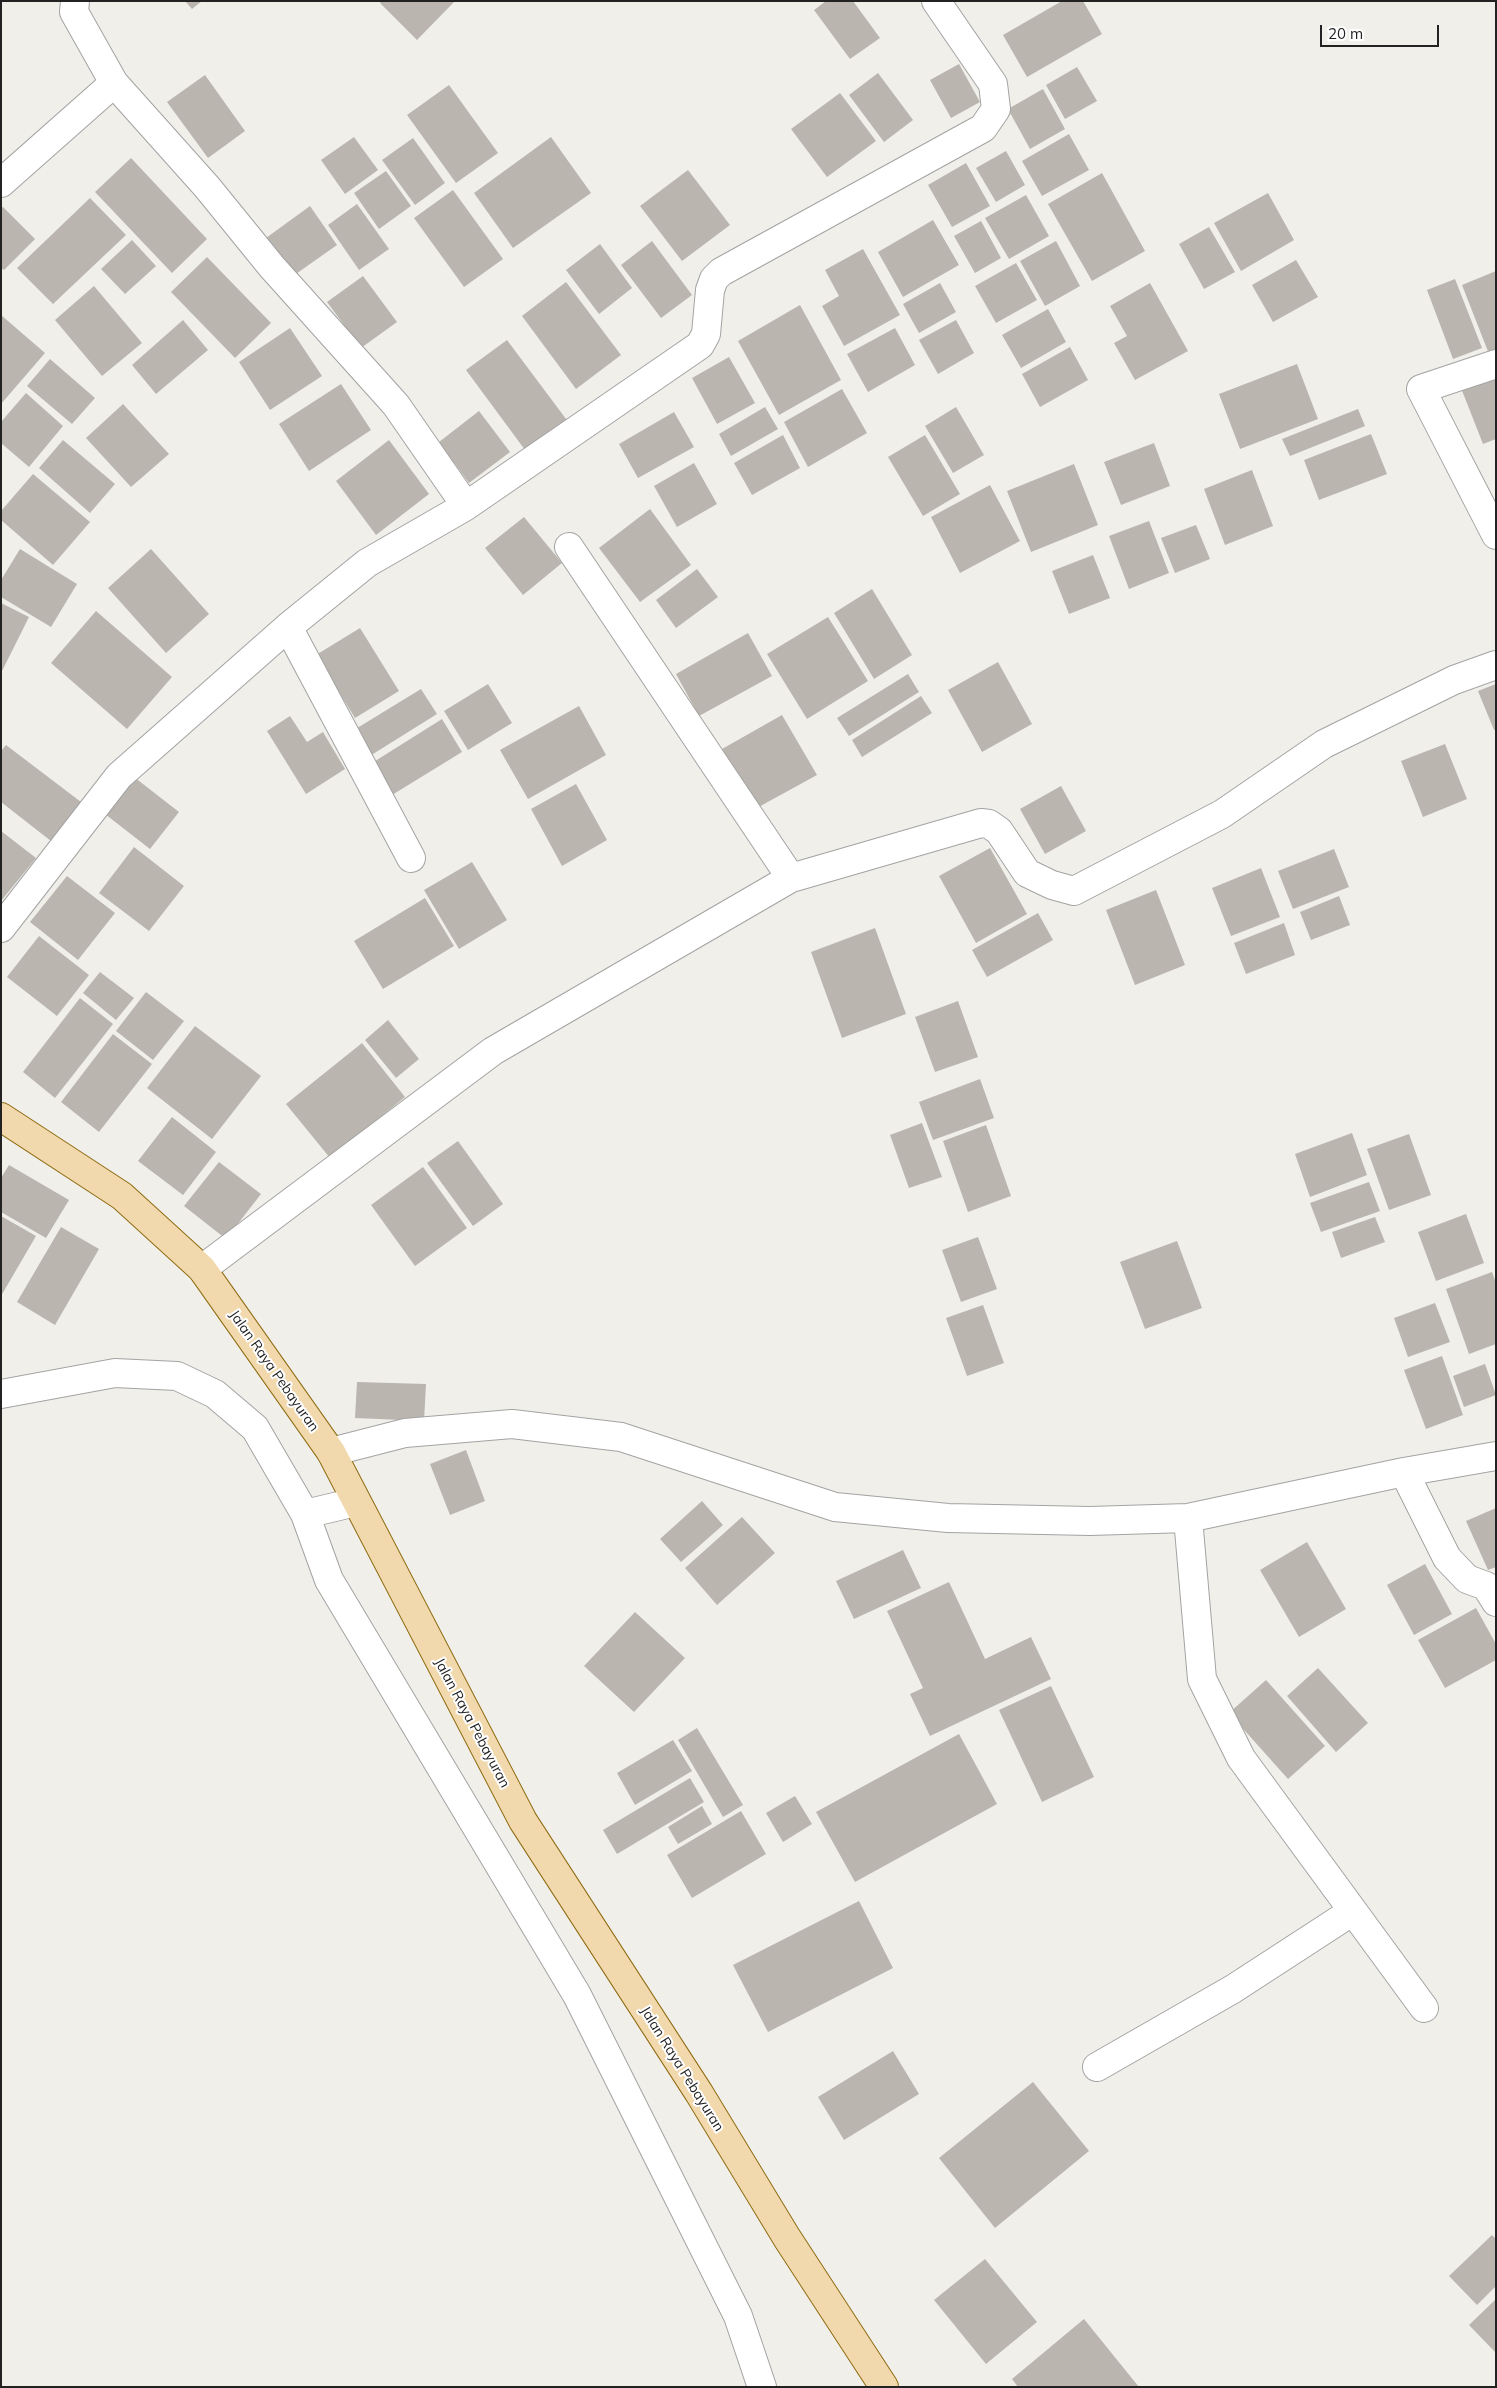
<!DOCTYPE html>
<style>
body{margin:0}
#map{position:relative;width:1497px;height:2388px;overflow:hidden;background:#f1efea;font-family:Mulish,sans-serif}
canvas{display:block}
.frame{position:absolute;inset:0;border:2px solid #222;pointer-events:none}
.scale{position:absolute;left:1320px;top:25px;width:119px;height:22px;box-sizing:border-box;border:2px solid #222;border-top:0;padding-left:6px;font-size:15px;line-height:18px;white-space:nowrap;color:#222;-webkit-text-stroke:4px #fff;paint-order:stroke}
</style>
<div id="map">
<canvas width="1497" height="2388"></canvas>
<div class="frame"></div>
<div class="scale">20 m</div>
</div>
<script>
const ctx = document.querySelector('canvas').getContext('2d');
ctx.lineJoin = 'round';
function fill(path, color) {
  ctx.fillStyle = color;
  ctx.fill(path, 'evenodd');
}
function poly(rows) {
  const path = new Path2D();
  for (const r of rows) {
    path.moveTo(r[0], r[1]);
    for (let i = 2; i < r.length; i += 2) path.lineTo(r[i], r[i + 1]);
  }
  return path;
}
function stroke(path, color, width, dash) {
  ctx.strokeStyle = color;
  ctx.lineWidth = width;
  ctx.lineCap = dash ? 'butt' : 'round';
  ctx.setLineDash(dash || []);
  ctx.stroke(path);
}
function write(font, color, halo, rows, align = 'center') {
  ctx.font = font + ' Mulish,sans-serif';
  ctx.lineWidth = 4;
  ctx.setLineDash([]);
  ctx.textBaseline = 'middle';
  ctx.strokeStyle = halo;
  ctx.fillStyle = color;
  for (const [text, x, y, turn = 0] of rows) {
    ctx.save();
    ctx.translate(x, y);
    ctx.rotate((+turn || 0) * Math.PI / 180);
    ctx.textAlign = isNaN(turn) ? turn : align;
    if (halo) ctx.strokeText(text, 0, 0);
    ctx.fillText(text, 0, 0);
    ctx.restore();
  }
}
const building = poly([
 [185,1,202,1,192,9],
 [381,1,455,1,417,40,380,3],
 [826,1,853,1,880,38,850,59,814,10],
 [1062,1,1083,1,1102,34,1027,77,1003,35],
 [959,64,980,102,951,118,930,80],
 [1077,67,1097,101,1065,119,1046,85],
 [878,73,913,120,884,142,849,95],
 [205,75,245,131,208,158,167,102],
 [449,85,498,153,456,183,407,115],
 [1043,89,1065,129,1030,149,1008,109],
 [840,93,876,141,827,177,791,129],
 [1069,134,1089,170,1042,196,1022,161],
 [354,137,378,170,345,194,321,160],
 [551,137,591,193,513,248,474,193],
 [413,138,445,183,415,205,382,160],
 [1006,151,1025,185,996,202,976,168],
 [131,158,207,239,172,273,95,192],
 [966,163,990,206,952,227,928,185],
 [688,170,730,225,682,261,640,206],
 [386,171,411,206,379,229,354,193],
 [1102,173,1145,251,1092,281,1048,204],
 [453,190,503,259,464,287,414,218],
 [1268,193,1294,240,1241,271,1214,223],
 [1026,195,1049,236,1009,259,985,218],
 [90,198,126,235,53,304,17,268],
 [357,204,389,249,359,270,328,225],
 [310,206,337,245,293,276,266,238],
 [3,207,35,239,4,270,1,268,1,208],
 [933,220,959,265,903,297,878,252],
 [981,221,1001,258,975,273,954,236],
 [1209,227,1235,272,1204,289,1179,244],
 [132,240,156,266,125,294,101,269],
 [652,241,692,295,661,318,621,265],
 [1056,241,1080,286,1045,306,1020,261],
 [600,244,632,288,599,314,566,270],
 [863,249,900,315,844,346,822,306,839,296,825,270],
 [207,257,271,323,235,358,171,292],
 [1296,260,1318,297,1273,322,1252,285],
 [1016,263,1037,300,996,323,975,286],
 [1496,271,1496,351,1489,354,1462,285],
 [363,276,397,322,361,348,327,302],
 [1455,279,1482,348,1453,359,1427,290],
 [566,282,621,355,576,389,522,316],
 [940,283,956,312,919,333,903,304],
 [1150,283,1188,351,1135,380,1114,343,1127,336,1110,306],
 [94,286,142,343,102,376,55,320],
 [800,305,841,380,779,415,738,341],
 [1048,309,1066,342,1021,368,1002,335],
 [1,315,45,353,1,404],
 [183,320,208,350,156,394,132,365],
 [956,320,974,353,938,374,919,340],
 [290,328,322,376,270,410,239,362],
 [895,328,915,365,868,392,847,354],
 [507,340,569,423,528,454,466,370],
 [1070,347,1088,380,1040,407,1022,374],
 [729,357,755,403,717,424,692,378],
 [50,359,95,398,72,424,27,386],
 [1297,364,1318,419,1240,449,1219,394],
 [1496,375,1496,439,1483,444,1461,388],
 [341,384,371,430,309,471,279,424],
 [842,389,867,433,808,467,784,422],
 [26,393,63,426,29,467,1,443,1,422],
 [123,404,169,454,131,487,86,438],
 [765,407,778,429,731,456,719,434],
 [956,407,984,455,953,473,925,426],
 [1358,409,1365,426,1290,456,1282,439],
 [479,411,510,452,469,483,439,442],
 [674,412,694,447,638,478,619,444],
 [1371,434,1387,474,1319,500,1304,460],
 [783,435,800,468,752,495,734,463],
 [925,435,960,494,923,516,888,457],
 [63,440,115,484,90,513,39,468],
 [389,440,429,494,376,535,336,481],
 [1154,443,1170,486,1121,505,1104,462],
 [694,463,717,504,677,527,654,486],
 [1074,464,1098,525,1031,552,1007,491],
 [1252,470,1273,526,1225,545,1204,489],
 [33,474,90,522,53,565,1,520,1,511],
 [990,485,1020,541,960,573,931,517],
 [650,509,691,565,640,602,599,548],
 [524,517,562,563,523,595,485,548],
 [1149,521,1169,573,1129,589,1109,536],
 [1196,525,1210,559,1175,573,1161,538],
 [20,549,77,584,51,627,1,597,1,580],
 [151,549,209,614,166,653,108,588],
 [1093,555,1110,598,1069,614,1052,571],
 [697,569,718,597,676,628,656,600],
 [872,589,912,655,874,679,834,613],
 [1,603,29,617,1,673],
 [96,611,172,677,127,729,51,663],
 [828,617,868,681,807,719,767,654],
 [360,628,399,691,355,718,316,655],
 [748,633,772,676,699,716,676,674],
 [998,662,1032,724,982,752,948,690],
 [908,674,919,692,849,736,837,718],
 [488,684,512,723,468,750,444,711],
 [1496,684,1496,730,1494,730,1478,691],
 [421,689,437,714,365,759,349,733],
 [921,696,932,713,862,757,852,740],
 [579,706,606,755,528,799,500,750],
 [782,715,817,775,755,809,722,749],
 [290,716,307,742,323,732,345,769,306,794,267,731],
 [442,719,462,752,392,795,372,763],
 [1445,744,1467,799,1423,817,1401,761],
 [6,745,81,802,51,841,1,802,1,751],
 [134,777,179,812,150,849,105,814],
 [576,784,607,840,562,866,531,809],
 [1061,786,1086,831,1045,854,1020,809],
 [1,831,36,858,1,901],
 [134,847,184,886,149,931,99,893],
 [990,848,1027,914,976,943,939,876],
 [1334,849,1349,887,1293,909,1278,871],
 [472,862,507,920,459,949,424,890],
 [1261,868,1280,917,1231,936,1212,888],
 [67,876,115,913,78,960,30,922],
 [1156,890,1185,965,1135,985,1106,910],
 [1339,896,1350,925,1311,940,1300,912],
 [425,898,454,946,383,989,354,941],
 [1038,913,1053,940,987,977,972,950],
 [1284,923,1295,955,1246,974,1234,943],
 [875,928,906,1014,842,1038,811,952],
 [39,936,89,975,57,1016,7,977],
 [100,972,134,998,116,1020,83,993],
 [146,992,184,1021,153,1060,116,1031],
 [80,998,113,1024,55,1098,23,1072],
 [958,1001,978,1057,935,1072,915,1017],
 [388,1020,419,1059,396,1078,365,1040],
 [195,1026,261,1076,212,1139,147,1088],
 [113,1034,152,1064,99,1132,61,1102],
 [362,1043,405,1097,330,1158,286,1104],
 [980,1079,994,1118,933,1140,919,1102],
 [172,1117,216,1152,183,1195,138,1161],
 [922,1123,942,1177,909,1188,890,1135],
 [986,1125,1011,1196,968,1212,943,1141],
 [1352,1133,1367,1175,1310,1197,1295,1154],
 [1409,1134,1431,1195,1389,1210,1367,1149],
 [458,1141,503,1204,473,1226,427,1163],
 [219,1162,261,1194,226,1239,184,1206],
 [9,1165,69,1200,46,1238,1,1212,1,1178],
 [423,1167,467,1228,415,1266,371,1205],
 [1369,1182,1380,1211,1321,1232,1310,1203],
 [1466,1214,1484,1263,1436,1281,1418,1232],
 [1,1216,36,1236,1,1296],
 [1375,1217,1385,1242,1341,1258,1332,1232],
 [61,1227,99,1249,55,1325,17,1302],
 [978,1237,997,1289,961,1302,942,1250],
 [1177,1241,1202,1308,1145,1329,1120,1262],
 [1492,1272,1496,1283,1496,1344,1469,1354,1446,1289],
 [1435,1303,1450,1342,1408,1357,1394,1318],
 [983,1305,1004,1363,967,1376,946,1318],
 [1442,1356,1463,1415,1426,1429,1404,1370],
 [1485,1364,1496,1395,1464,1407,1453,1376],
 [357,1382,426,1384,424,1421,355,1418],
 [466,1450,485,1501,450,1515,430,1464],
 [702,1501,723,1525,681,1562,660,1539],
 [1496,1508,1496,1567,1488,1570,1466,1521],
 [742,1517,775,1553,717,1605,685,1568],
 [1307,1542,1346,1609,1299,1637,1260,1570],
 [903,1550,921,1588,854,1619,836,1581],
 [1425,1564,1452,1614,1414,1635,1387,1585],
 [949,1582,985,1659,1031,1637,1051,1679,930,1736,910,1694,923,1688,887,1611],
 [1476,1608,1496,1644,1496,1660,1445,1688,1418,1640],
 [635,1612,685,1658,634,1712,584,1666],
 [1318,1668,1368,1723,1336,1752,1287,1696],
 [1266,1680,1325,1746,1288,1779,1229,1713],
 [1051,1686,1094,1777,1042,1802,999,1710],
 [697,1728,743,1805,723,1817,678,1740],
 [959,1734,997,1804,855,1882,816,1812],
 [673,1740,692,1771,635,1805,617,1773],
 [690,1778,704,1802,617,1854,603,1830],
 [795,1796,812,1824,783,1842,766,1813],
 [702,1806,712,1824,678,1844,668,1827],
 [741,1811,766,1854,692,1898,667,1855],
 [859,1901,893,1968,768,2032,733,1965],
 [893,2051,919,2094,844,2140,818,2097],
 [1033,2082,1089,2151,995,2228,939,2158],
 [1492,2235,1496,2239,1496,2286,1477,2305,1449,2276],
 [985,2259,1037,2322,986,2364,934,2300],
 [1496,2299,1496,2353,1469,2325],
 [1084,2319,1139,2387,1018,2387,1012,2379]
]);
const minor = poly([
 [75,1,74,12,114,83,207,187,272,267,396,405,466,506],
 [1,183,114,83],
 [1496,364,1421,389,1496,535],
 [569,547,791,878],
 [288,627,411,858],
 [1,928,119,776,288,627,367,563,466,506,700,345,706,334,710,290,714,279,721,272,983,128,996,109,993,84,936,1],
 [202,1269,493,1051,791,878,981,823,989,824,999,831,1027,873,1052,885,1074,891,1222,814,1324,744,1454,680,1496,665],
 [1,1394,115,1373,177,1376,215,1394,255,1428,305,1514],
 [331,1452,405,1433,512,1424,621,1437,835,1507,948,1518,1090,1521,1188,1518,1404,1472,1496,1456],
 [1404,1472,1447,1558,1467,1579,1486,1586,1496,1602],
 [356,1502,305,1514,329,1580,577,1995,738,2316,762,2387],
 [1188,1518,1202,1679,1241,1758,1424,2008],
 [1097,2067,1233,1989,1353,1911]
]);
const major = poly([
 [1,1117,122,1196,202,1269,331,1452,523,1821,699,2093,787,2238,884,2387]
]);
const streetNames = [
 ["Jalan Raya Pebayuran",274,1371,55],
 ["Jalan Raya Pebayuran",472,1723,62],
 ["Jalan Raya Pebayuran",682,2069,58]
];
fill(building, '#bab5af');
stroke(minor, '#a3a3a3', 30);
stroke(major, '#8e6c12', 30);
stroke(minor, '#fff', 28);
stroke(major, '#f2d9ad', 28);
write('14px', '#222', '#fff', streetNames);
</script>
